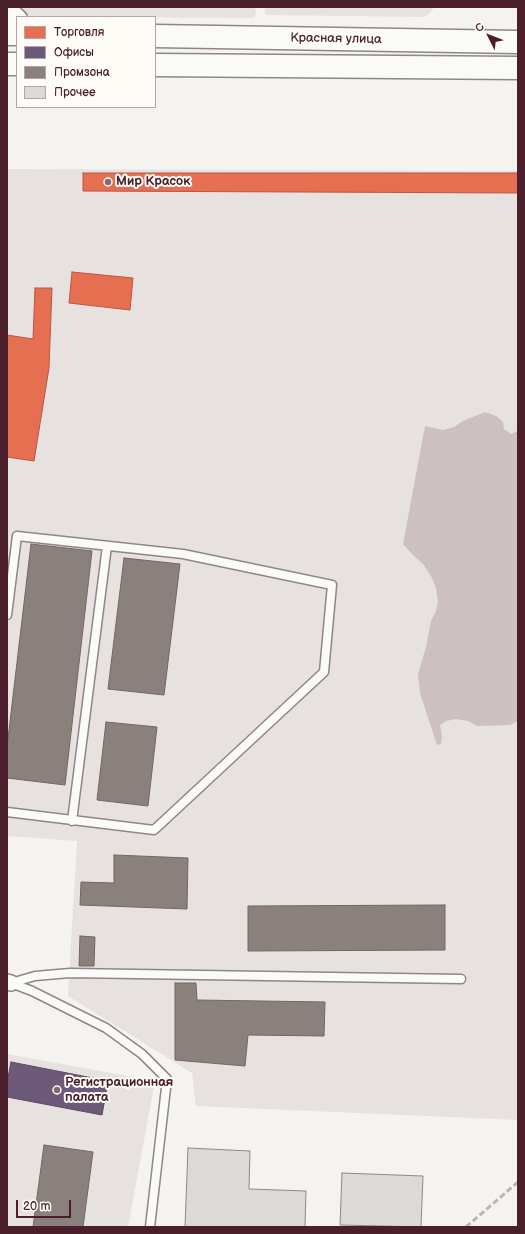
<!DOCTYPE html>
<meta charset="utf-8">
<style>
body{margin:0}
#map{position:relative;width:525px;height:1234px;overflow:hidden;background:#f5f3f0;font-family:"Balsamiq Sans",sans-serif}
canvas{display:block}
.frame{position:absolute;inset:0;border:8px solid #4a1f2b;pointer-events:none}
.legend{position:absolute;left:16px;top:16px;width:140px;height:92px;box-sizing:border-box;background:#fdfcf7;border:1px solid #b5a4a5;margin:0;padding:5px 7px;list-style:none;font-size:12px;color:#4a1f2b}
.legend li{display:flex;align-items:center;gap:8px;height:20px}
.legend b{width:20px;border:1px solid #b5a4a5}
.north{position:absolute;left:469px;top:16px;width:40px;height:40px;-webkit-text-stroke:3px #fdfcf7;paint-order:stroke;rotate:312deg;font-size:11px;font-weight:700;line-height:16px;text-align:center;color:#4a1f2b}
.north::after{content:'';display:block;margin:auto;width:14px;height:18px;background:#4a1f2b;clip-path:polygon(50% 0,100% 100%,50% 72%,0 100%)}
.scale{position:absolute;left:16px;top:1200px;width:55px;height:18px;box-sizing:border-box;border:2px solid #4a1f2b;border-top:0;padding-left:5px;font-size:12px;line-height:14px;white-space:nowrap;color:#4a1f2b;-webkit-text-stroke:3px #fdfcf7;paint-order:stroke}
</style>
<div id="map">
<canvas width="525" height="1234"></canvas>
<div class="frame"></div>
<ul class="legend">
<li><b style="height:11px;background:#e76f51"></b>Торговля</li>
<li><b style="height:11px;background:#6d597a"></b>Офисы</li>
<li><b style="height:11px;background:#8a817c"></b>Промзона</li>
<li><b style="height:11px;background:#dcd9d7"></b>Прочее</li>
</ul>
<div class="north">С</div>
<div class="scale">20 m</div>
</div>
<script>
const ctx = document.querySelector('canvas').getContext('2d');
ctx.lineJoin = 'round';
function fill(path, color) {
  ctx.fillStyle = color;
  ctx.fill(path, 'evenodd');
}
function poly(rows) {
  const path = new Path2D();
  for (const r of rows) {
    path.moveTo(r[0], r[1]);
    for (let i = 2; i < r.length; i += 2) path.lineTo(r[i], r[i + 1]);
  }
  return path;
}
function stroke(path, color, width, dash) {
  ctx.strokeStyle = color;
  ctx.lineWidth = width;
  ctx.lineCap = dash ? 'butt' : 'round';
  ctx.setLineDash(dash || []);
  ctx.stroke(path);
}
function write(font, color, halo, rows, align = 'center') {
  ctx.font = font + ' "Balsamiq Sans",sans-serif';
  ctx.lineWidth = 4;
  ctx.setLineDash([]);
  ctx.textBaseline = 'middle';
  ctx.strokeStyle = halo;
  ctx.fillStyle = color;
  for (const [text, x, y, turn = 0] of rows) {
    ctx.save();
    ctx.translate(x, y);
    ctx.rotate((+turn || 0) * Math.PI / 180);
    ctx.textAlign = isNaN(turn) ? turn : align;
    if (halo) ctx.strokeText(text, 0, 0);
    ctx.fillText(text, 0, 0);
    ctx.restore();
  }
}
const built = poly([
 [7,169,518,171,518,1120,196,1106,192,1073,68,996,77,841,7,836],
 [7,1054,155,1081,128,1227,7,1227]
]);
const green = poly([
 [18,7,255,7,256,12,255,15,252,18,33,17,28,15],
 [266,7,433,7,433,9,429,14,423,17,267,15,264,13],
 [456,719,468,721,477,726,510,725,518,721,518,779,502,787,492,799,483,812,476,820,464,827,454,838,447,858,402,857,397,850,395,842,400,836,423,831,428,822,430,810,439,792,442,736,440,725,446,721]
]);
const water = poly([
 [485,412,496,416,503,422,504,429,511,434,518,431,518,721,510,725,477,726,468,721,456,719,446,721,440,725,442,736,441,744,437,745,420,693,418,674,426,647,431,621,436,611,438,602,436,588,431,576,423,564,412,554,403,544,425,426,443,430,454,427,463,421]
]);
const shops = poly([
 [83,173,518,173,518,193,83,191,83,173],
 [72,272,133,278,130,310,69,303,72,272],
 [35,288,52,288,49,368,34,461,7,457,7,335,33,339,35,288]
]);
const offices = poly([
 [11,1062,108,1081,102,1115,7,1097,7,1083,11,1062]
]);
const industry = poly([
 [31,544,92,551,65,785,7,778,7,747,31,544],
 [124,558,180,564,164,695,108,689,124,558],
 [106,722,157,727,148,806,97,800,106,722],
 [114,855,188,858,187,909,80,905,81,882,114,883,114,855],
 [445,905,445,950,248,951,248,906,445,905],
 [80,936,95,937,94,966,79,966,80,936],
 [175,983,196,983,197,1000,325,1002,324,1036,248,1035,245,1066,175,1060,175,983],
 [44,1145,93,1152,83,1227,33,1227,44,1145]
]);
const building = poly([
 [188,1148,250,1151,249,1189,306,1191,305,1227,185,1227,188,1148],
 [342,1173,423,1176,421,1227,340,1225,342,1173]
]);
const lane = poly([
 [7,615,17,536,183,554,332,585,324,672,154,830,7,812],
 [72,821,107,546],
 [11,983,35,976,70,973,461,979],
 [11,983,32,991,106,1028,142,1054,167,1079,150,1227]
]);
const street = poly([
 [7,982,11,983]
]);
const secondary = poly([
 [7,11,17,20]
]);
const highway = poly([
 [7,34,17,34],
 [155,36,518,42],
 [7,64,17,64],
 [155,65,518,68]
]);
const rail = poly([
 [466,1227,518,1182]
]);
const markers = [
 [108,182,4,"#866970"],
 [57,1090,4,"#866970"]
];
const streetNames = [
 ["Красная улица",336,39,1]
];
const poiNames = [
 ["Мир Красок",116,182],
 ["Регистрационная",65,1083],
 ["палата",65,1098]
];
fill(built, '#e7e2df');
fill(green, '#e7e2e0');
fill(water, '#ccc1c0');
fill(shops, '#e76f51');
stroke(shops, '#b85746', 1);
fill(offices, '#6d597a');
stroke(offices, '#624862', 1);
fill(industry, '#8a817c');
stroke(industry, '#776464', 1);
fill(building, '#dcd9d7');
stroke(building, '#8f8687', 1);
stroke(lane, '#8f8687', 11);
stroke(street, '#8f8687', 18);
stroke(secondary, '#8f8687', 24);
stroke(highway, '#8f8687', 25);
stroke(lane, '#fafaf8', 8);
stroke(street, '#fafaf8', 15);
stroke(secondary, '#fafaf8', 21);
stroke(highway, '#fafaf8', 22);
stroke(rail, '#bab5b4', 3, [6, 3]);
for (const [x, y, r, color] of markers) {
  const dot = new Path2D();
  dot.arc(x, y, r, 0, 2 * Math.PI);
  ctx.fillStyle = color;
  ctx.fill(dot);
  stroke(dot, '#fdfcf7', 1.5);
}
write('13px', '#4a1f2b', '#fdfcf7', streetNames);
write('bold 13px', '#4a1f2b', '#fdfcf7', poiNames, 'left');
</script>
